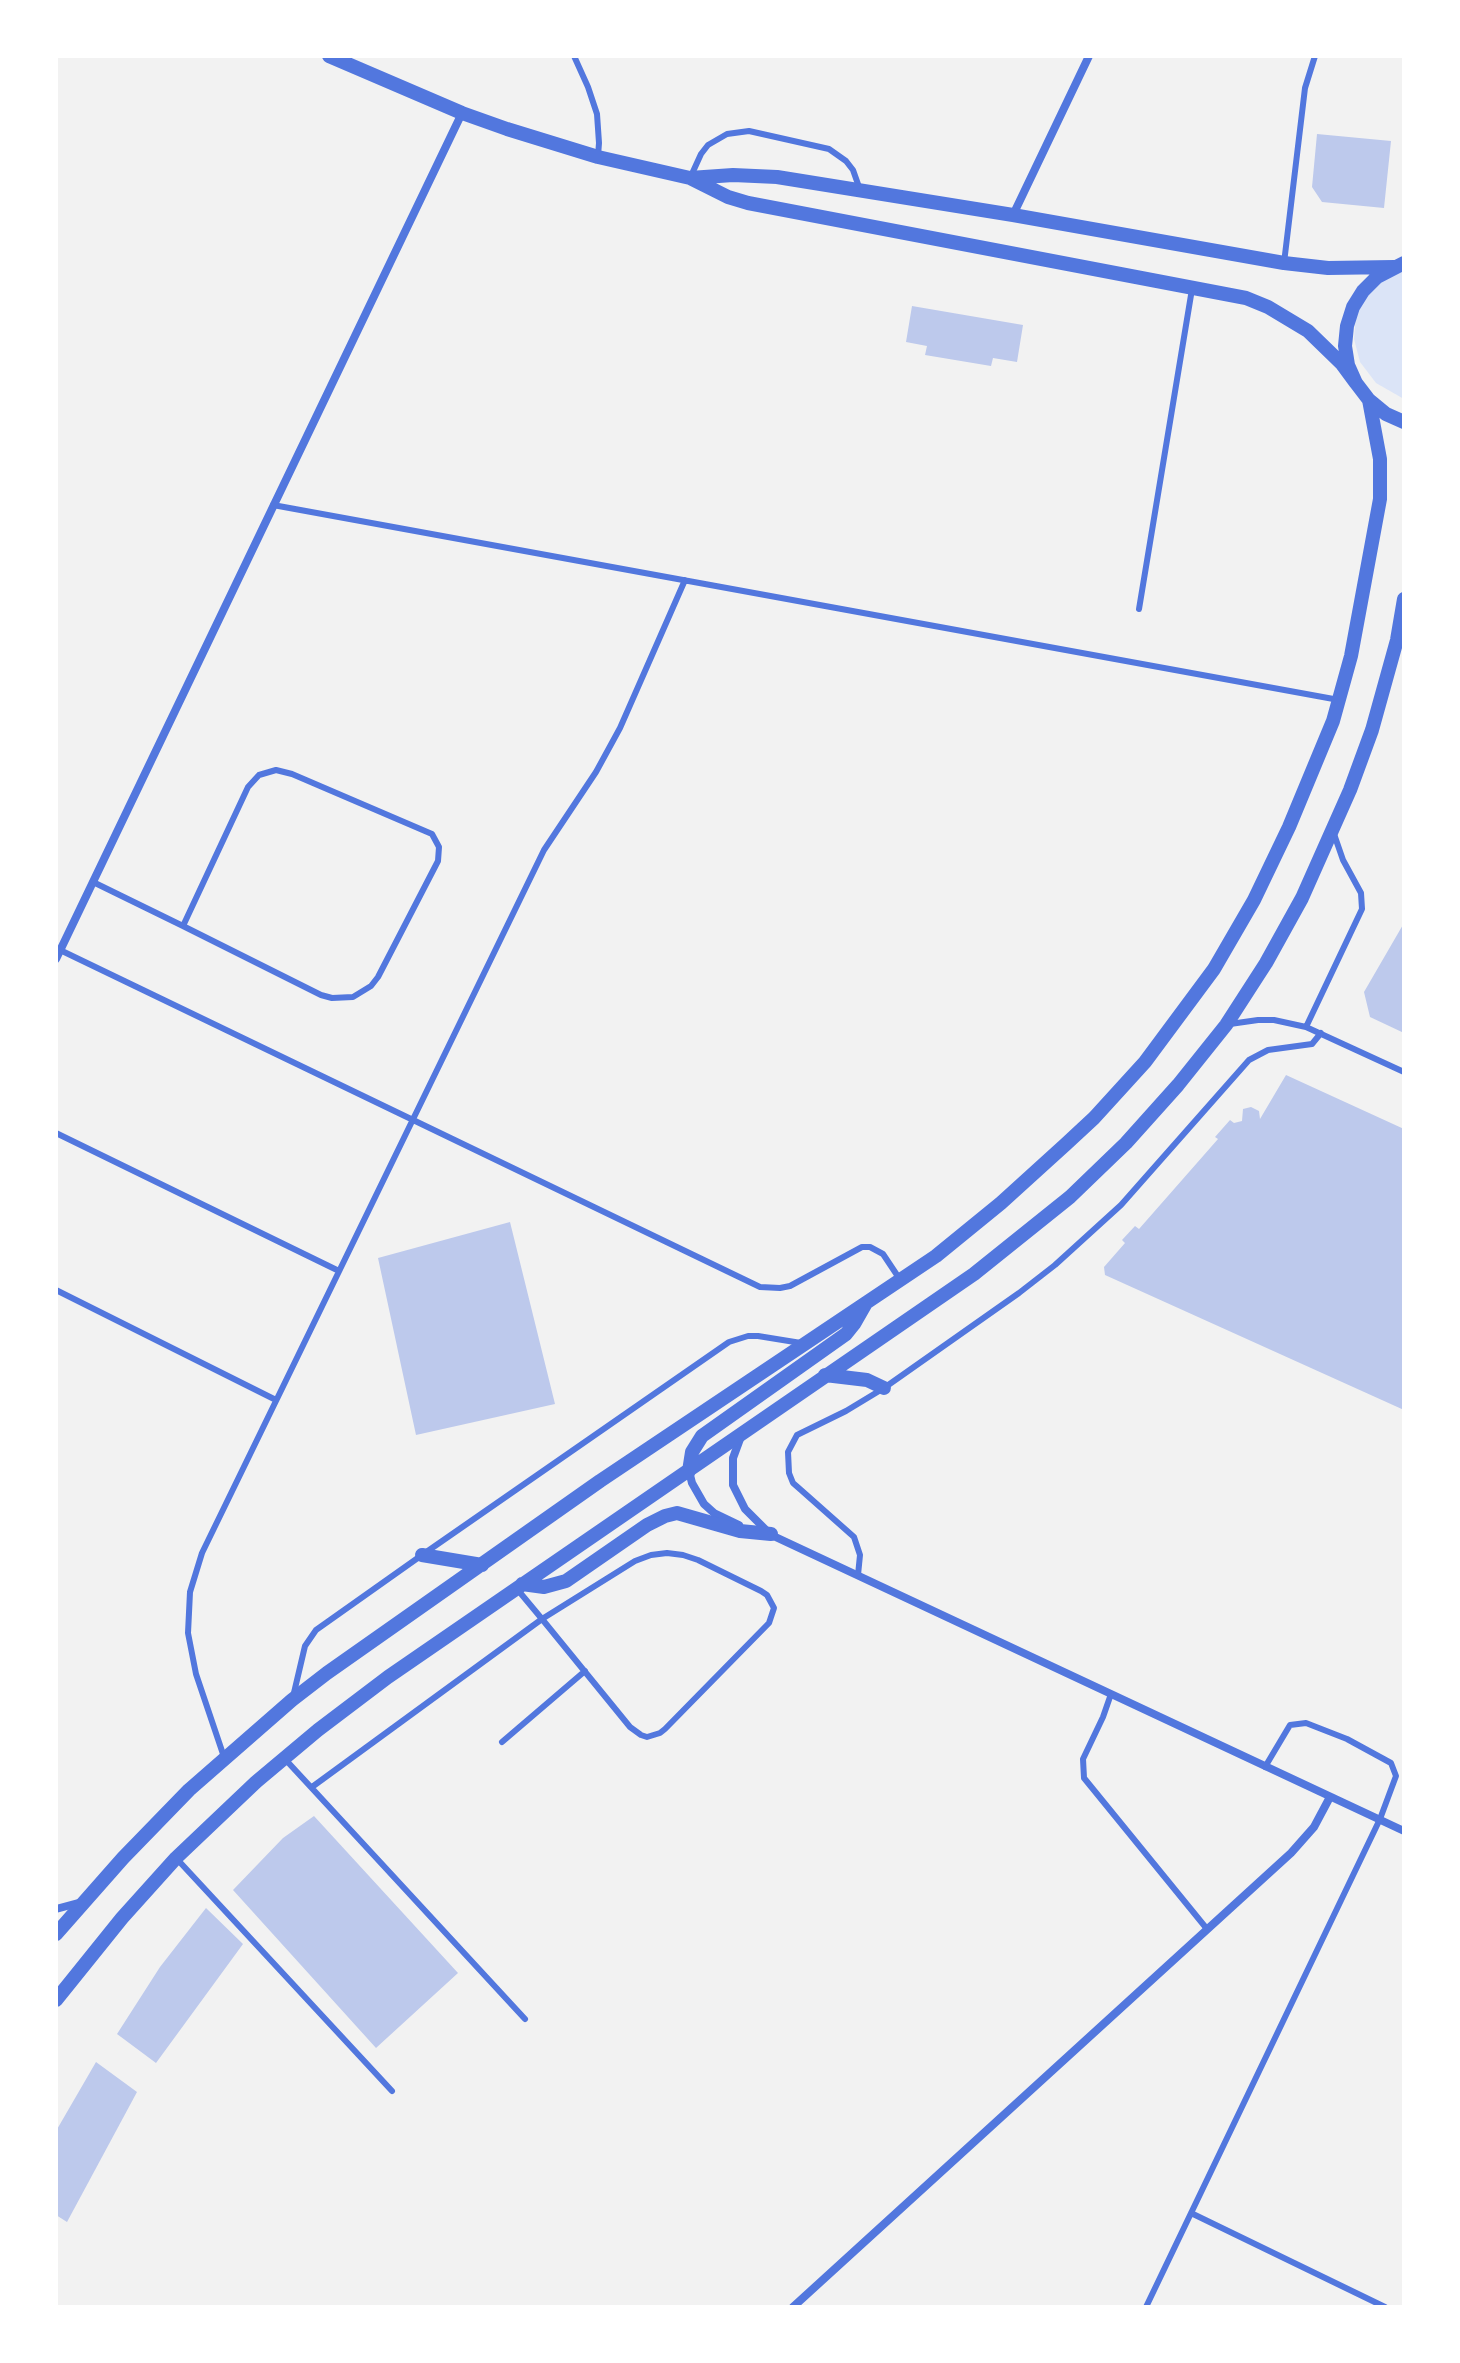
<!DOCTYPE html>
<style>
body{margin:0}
#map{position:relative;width:1460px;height:2363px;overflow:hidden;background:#f2f2f2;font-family:Merriweather,serif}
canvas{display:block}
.frame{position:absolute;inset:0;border:58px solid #fff;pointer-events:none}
</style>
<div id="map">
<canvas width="1460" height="2363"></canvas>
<div class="frame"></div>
</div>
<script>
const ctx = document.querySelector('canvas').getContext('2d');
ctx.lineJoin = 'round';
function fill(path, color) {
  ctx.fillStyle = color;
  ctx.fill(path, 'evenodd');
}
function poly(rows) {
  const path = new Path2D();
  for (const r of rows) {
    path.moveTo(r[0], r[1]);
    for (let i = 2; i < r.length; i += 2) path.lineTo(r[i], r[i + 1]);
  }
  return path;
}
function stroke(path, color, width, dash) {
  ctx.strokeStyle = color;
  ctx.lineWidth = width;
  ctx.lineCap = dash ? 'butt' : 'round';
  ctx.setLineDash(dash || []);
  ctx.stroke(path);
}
const green = poly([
 [1404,263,1404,399,1376,383,1360,362,1354,339,1356,314,1361,299]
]);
const building = poly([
 [1317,134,1391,141,1384,208,1322,202,1312,187],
 [912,306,1023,325,1017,362,993,358,991,366,925,355,927,346,906,342],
 [1404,923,1404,1033,1370,1017,1364,992],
 [1286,1075,1404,1129,1404,1410,1105,1275,1104,1267,1125,1243,1122,1240,1135,1226,1139,1229,1218,1139,1215,1137,1230,1120,1234,1123,1242,1121,1243,1109,1251,1107,1259,1111,1260,1119],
 [510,1222,555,1404,416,1435,378,1258],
 [314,1816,458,1973,376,2048,233,1890,283,1838],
 [206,1908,243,1944,156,2063,117,2034,160,1967],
 [96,2062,137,2092,67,2222,56,2215,56,2131]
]);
const service = poly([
 [574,56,588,87,597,114,599,143,598,156],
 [691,176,701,154,708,145,727,134,749,131,829,149,846,161,853,170,859,187],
 [1284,263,1305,88,1315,56],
 [273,505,1339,700],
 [1139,609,1192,289],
 [276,770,292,774,432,834,439,847,438,861,378,977,371,986,353,997,332,998,321,995,183,926,248,787,259,775,276,770],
 [93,882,183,926],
 [60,950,760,1287,780,1288,790,1286,862,1247,870,1247,883,1254,899,1278],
 [1230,1024,1258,1020,1274,1020,1306,1027,1404,1072],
 [1306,1027,1362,909,1361,893,1343,860,1334,834],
 [56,1133,339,1271],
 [56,1290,276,1400],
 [667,1553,683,1555,698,1560,761,1591,767,1595,774,1608,769,1623,665,1729,660,1733,647,1737,641,1735,630,1727,542,1619,635,1561,651,1555,667,1553],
 [858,1575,860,1555,854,1537,801,1490,793,1483,789,1473,788,1452,797,1435,846,1411,884,1388,1019,1293,1055,1265,1121,1205,1249,1060,1268,1050,1312,1044,1321,1033],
 [1111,1694,1103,1717,1083,1759,1084,1778,1207,1929],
 [293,1697,305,1646,316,1630,422,1555,729,1342,748,1336,758,1336,801,1343],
 [502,1742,585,1671],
 [224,1757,196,1674,188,1633,190,1592,202,1553,544,850,596,772,620,728,685,580],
 [284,1758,525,2019],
 [312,1787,542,1619,517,1589],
 [176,1858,392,2091],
 [1191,2213,1385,2307],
 [1146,2307,1380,1819,1396,1776,1391,1763,1347,1739,1306,1723,1290,1725,1265,1767]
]);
const minor = poly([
 [1013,215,1089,56],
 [56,959,462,113],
 [740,1439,733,1458,733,1485,745,1509,767,1531],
 [689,1471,692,1483,704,1504,714,1513,739,1525],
 [767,1533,1404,1831],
 [56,1909,82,1902],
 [793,2307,1291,1853,1314,1827,1330,1797]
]);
const tertiary = poly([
 [329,56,462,113,507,129,598,157,690,178,728,197,748,203,1246,298,1268,307,1308,331,1342,364,1356,383],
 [690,178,733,175,777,177,1013,215,1284,263,1328,268,1394,267],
 [1404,263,1377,277,1363,291,1353,307,1347,326,1345,346,1348,365,1356,383,1369,400,1386,414,1404,422],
 [825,1375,867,1380,884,1388],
 [689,1471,692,1452,702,1436,846,1334,854,1324,866,1303],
 [422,1555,482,1565],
 [522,1584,544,1587,566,1581,647,1525,665,1516,677,1513,740,1531,771,1534],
 [56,1934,123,1858,189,1790,292,1700,327,1673,600,1481,936,1256,1001,1203,1066,1144,1094,1118,1145,1062,1214,969,1254,900,1289,827,1333,721,1351,656,1380,499,1380,459,1369,400],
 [56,2000,122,1918,176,1858,256,1782,318,1730,388,1677,974,1274,1070,1197,1126,1143,1178,1085,1226,1025,1266,963,1302,898,1350,790,1372,730,1397,640,1404,599]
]);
fill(green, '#dbe4f7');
fill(building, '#bdc9ec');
stroke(service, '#5277de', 6);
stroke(minor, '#5277de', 8);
stroke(tertiary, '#5277de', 14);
</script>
